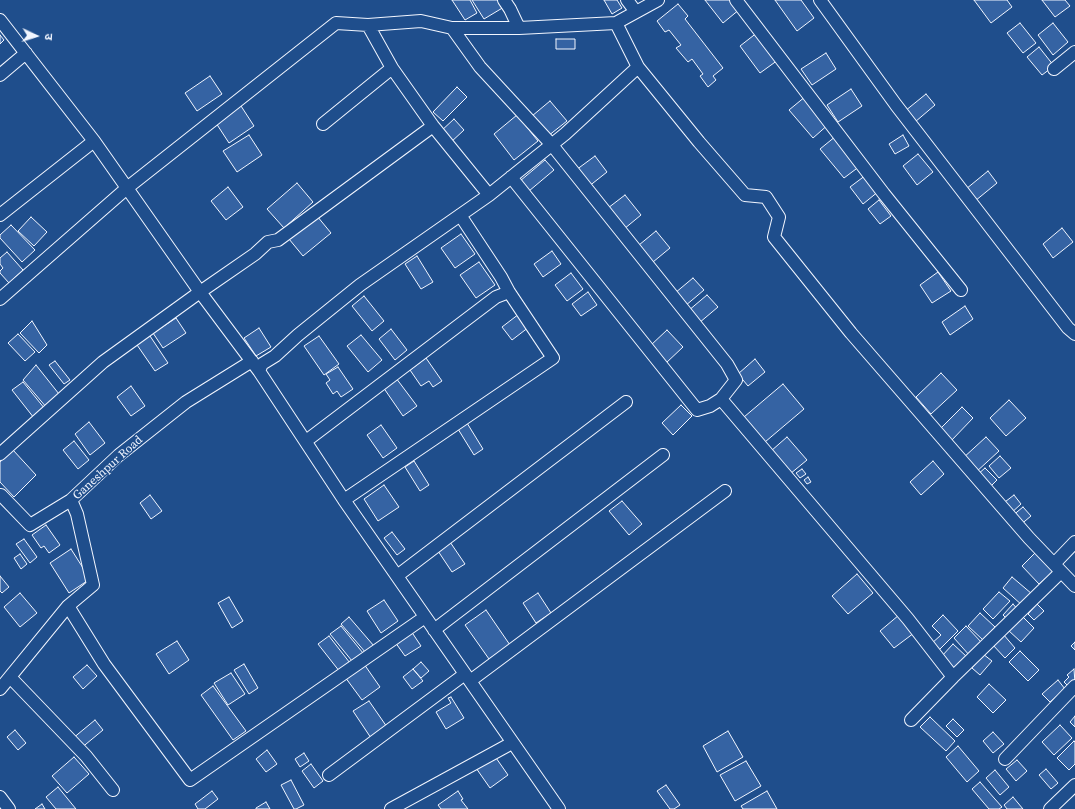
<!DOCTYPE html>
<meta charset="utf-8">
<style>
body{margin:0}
#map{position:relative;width:1075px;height:809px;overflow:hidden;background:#1f4e8c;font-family:"Source Serif 4","Noto Sans Devanagari",serif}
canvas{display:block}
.north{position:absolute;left:16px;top:16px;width:40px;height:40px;-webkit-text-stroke:3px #1f4e8c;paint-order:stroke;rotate:94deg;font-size:11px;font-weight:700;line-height:16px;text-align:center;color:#f2f6ff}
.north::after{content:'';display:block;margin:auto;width:14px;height:18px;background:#f2f6ff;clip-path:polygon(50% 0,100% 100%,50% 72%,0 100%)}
</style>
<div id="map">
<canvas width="1075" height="809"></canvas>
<div class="north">उ</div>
</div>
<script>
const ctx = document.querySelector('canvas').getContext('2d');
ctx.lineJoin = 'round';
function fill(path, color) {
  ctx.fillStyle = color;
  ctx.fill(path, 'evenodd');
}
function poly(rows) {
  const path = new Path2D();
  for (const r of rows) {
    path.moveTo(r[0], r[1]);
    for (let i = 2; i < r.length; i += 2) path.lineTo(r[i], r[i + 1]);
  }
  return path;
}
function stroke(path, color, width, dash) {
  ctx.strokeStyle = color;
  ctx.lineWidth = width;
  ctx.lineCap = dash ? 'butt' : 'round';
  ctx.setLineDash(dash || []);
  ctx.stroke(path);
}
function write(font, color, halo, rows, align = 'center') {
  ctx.font = font + ' "Source Serif 4",serif';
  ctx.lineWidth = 3;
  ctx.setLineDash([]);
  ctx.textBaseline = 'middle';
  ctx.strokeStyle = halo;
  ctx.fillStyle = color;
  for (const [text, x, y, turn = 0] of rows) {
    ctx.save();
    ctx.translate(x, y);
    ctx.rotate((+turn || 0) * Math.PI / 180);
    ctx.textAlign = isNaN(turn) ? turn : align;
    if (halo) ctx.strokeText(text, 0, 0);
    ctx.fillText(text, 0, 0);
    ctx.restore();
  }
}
const building = poly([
 [452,0,470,0,477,13,465,20,452,0],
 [472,0,500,0,504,7,484,19,472,0],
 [604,0,617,0,622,8,612,14,604,0],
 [705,0,732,0,740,9,723,23,705,0],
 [775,0,801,0,814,18,797,31,775,0],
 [974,0,1007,0,1012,7,991,23,974,0],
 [1042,0,1065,0,1070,6,1055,17,1042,0],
 [678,4,688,16,685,19,723,68,713,76,716,80,708,87,700,76,703,74,692,59,688,62,676,48,681,45,669,30,665,32,657,21,678,4],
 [1020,23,1036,43,1023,53,1007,33,1020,23],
 [1053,23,1068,42,1053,55,1038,35,1053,23],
 [758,32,778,60,760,73,740,46,758,32],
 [0,35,4,40,0,44,0,35],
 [556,39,575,39,575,49,556,49,556,39],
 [1039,47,1054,66,1042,75,1027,57,1039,47],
 [826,53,836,69,812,85,801,69,826,53],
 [210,76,222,94,197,111,185,93,210,76],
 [457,87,467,97,443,121,433,112,457,87],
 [851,89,862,106,838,122,827,105,851,89],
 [926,94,935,105,915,122,905,111,926,94],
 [806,96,830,123,813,138,789,110,806,96],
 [550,101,567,121,548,136,532,116,550,101],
 [241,106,254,126,229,143,216,123,241,106],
 [517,115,538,141,514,160,494,134,517,115],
 [454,119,464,130,450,143,440,132,454,119],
 [249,135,262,155,237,172,223,151,249,135],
 [903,135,909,146,895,154,889,144,903,135],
 [836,136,860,166,844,178,820,149,836,136],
 [918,154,933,172,917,185,903,166,918,154],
 [595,156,607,172,588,187,576,170,595,156],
 [545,160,554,170,529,191,520,181,545,160],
 [988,171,997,183,975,201,966,189,988,171],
 [866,175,879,191,863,204,850,187,866,175],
 [297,183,313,202,284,228,267,209,297,183],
 [228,187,243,207,226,220,211,201,228,187],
 [625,195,641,215,624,229,608,208,625,195],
 [879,200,891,216,880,224,868,209,879,200],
 [317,216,331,233,303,256,289,239,317,216],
 [31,217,47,232,34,246,18,231,31,217],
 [11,225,35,250,22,262,0,238,0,235,11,225],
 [1062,228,1073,242,1053,258,1043,244,1062,228],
 [656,231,670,248,653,262,639,245,656,231],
 [461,234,475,254,455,268,441,248,461,234],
 [552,251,561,264,543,277,534,264,552,251],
 [7,252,23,270,9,283,0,273,0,271,3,268,0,264,0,258,7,252],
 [417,256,433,282,421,289,405,264,417,256],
 [479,262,495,285,476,298,460,275,479,262],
 [938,272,951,291,932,303,920,285,938,272],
 [571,273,583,289,567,301,555,285,571,273],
 [693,278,704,290,685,306,675,293,693,278],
 [588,292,597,305,581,316,572,304,588,292],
 [707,295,718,307,699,323,688,311,707,295],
 [364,296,384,321,372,331,352,306,364,296],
 [965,306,973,319,950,335,942,322,965,306],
 [519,314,529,327,512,340,502,327,519,314],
 [176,318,186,333,163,348,153,333,176,318],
 [32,321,47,345,39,353,20,333,32,321],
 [259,328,271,347,256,356,244,338,259,328],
 [391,329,407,350,395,360,379,339,391,329],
 [667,330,683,347,666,363,650,346,667,330],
 [148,333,168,363,155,371,135,342,148,333],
 [18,334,35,352,25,361,8,343,18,334],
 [361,335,382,360,368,372,347,346,361,335],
 [319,336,339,364,324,375,304,346,319,336],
 [426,358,442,381,433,387,429,381,421,386,410,370,426,358],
 [755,359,765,372,748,386,738,374,755,359],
 [55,361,70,380,64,384,49,365,55,361],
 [36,365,59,394,47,408,23,380,36,365],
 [338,367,353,389,341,397,337,391,333,394,326,383,330,380,326,374,338,367],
 [941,373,957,390,931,414,916,397,941,373],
 [396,378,417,406,403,416,383,387,396,378],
 [23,382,45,409,34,418,12,390,23,382],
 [783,384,804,409,765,442,744,417,783,384],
 [131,386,145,406,131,416,117,397,131,386],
 [1009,400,1026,418,1006,436,990,418,1009,400],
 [681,405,692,416,673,435,662,423,681,405],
 [962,407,973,418,950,442,939,430,962,407],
 [89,422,105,443,90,455,75,434,89,422],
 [467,423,483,449,474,455,458,429,467,423],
 [381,425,397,448,383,458,367,435,381,425],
 [787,437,807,460,790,474,771,451,787,437],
 [986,437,999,451,975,473,962,459,986,437],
 [74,441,89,460,78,469,63,450,74,441],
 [13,450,36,475,14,497,0,482,0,462,13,450],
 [1000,456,1011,468,999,478,989,466,1000,456],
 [414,461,429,485,420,491,405,467,414,461],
 [933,461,944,474,921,495,910,482,933,461],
 [985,468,997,480,989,488,977,475,985,468],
 [802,469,806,474,800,478,796,473,802,469],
 [808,477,811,482,807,484,804,480,808,477],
 [384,485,399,507,378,521,364,499,384,485],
 [150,495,162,511,151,519,140,503,150,495],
 [1014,495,1021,504,1009,515,1001,505,1014,495],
 [622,501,642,524,629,535,609,511,622,501],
 [1023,507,1031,516,1019,526,1011,517,1023,507],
 [46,525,60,545,49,553,44,546,41,548,32,535,46,525],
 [392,532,405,549,397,555,384,538,392,532],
 [24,539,37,557,30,563,16,544,24,539],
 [448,539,465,564,452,572,436,548,448,539],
 [71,549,90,579,69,593,50,563,71,549],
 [1035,553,1053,572,1039,584,1022,566,1035,553],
 [20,554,27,564,21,569,14,558,20,554],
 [857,574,873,593,848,614,832,596,857,574],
 [0,576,9,587,2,593,0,591,0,576],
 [1012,577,1032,594,1023,606,1003,588,1012,577],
 [999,592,1010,601,993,619,983,609,999,592],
 [20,593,37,613,20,627,4,607,20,593],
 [538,593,551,613,536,623,523,603,538,593],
 [229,597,243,621,232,628,218,603,229,597],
 [384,600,398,621,381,633,367,611,384,600],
 [1013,604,1019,611,1009,621,1003,615,1013,604],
 [1037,604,1044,611,1034,620,1028,614,1037,604],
 [486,610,510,645,489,659,465,625,486,610],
 [980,613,995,627,983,640,968,626,980,613],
 [899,615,914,633,894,648,880,631,899,615],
 [943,615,958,631,938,651,931,644,941,635,932,626,943,615],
 [1021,615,1034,628,1021,642,1008,630,1021,615],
 [349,617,374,646,366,653,341,624,349,617],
 [341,626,363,653,352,661,330,634,341,626],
 [966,626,983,644,970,656,954,638,966,626],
 [411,631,421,646,405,656,395,642,411,631],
 [1003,634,1015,648,1005,658,992,644,1003,634],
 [329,636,350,663,340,672,318,644,329,636],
 [177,641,189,660,169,674,156,654,177,641],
 [1075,642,1075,650,1071,646,1075,642],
 [953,644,967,657,955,670,941,657,953,644],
 [1020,651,1039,670,1028,681,1009,662,1020,651],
 [983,654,992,661,980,675,972,668,983,654],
 [421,662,429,671,421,678,413,669,421,662],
 [244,664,258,688,249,694,234,670,244,664],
 [364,664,380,687,362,700,345,677,364,664],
 [87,665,97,676,83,689,73,677,87,665],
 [413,669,423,681,412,689,403,677,413,669],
 [1074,669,1075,683,1070,688,1064,682,1069,677,1067,675,1074,669],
 [231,673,245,694,228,705,214,683,231,673],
 [1058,680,1065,689,1050,702,1042,694,1058,680],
 [989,684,1006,700,993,713,977,697,989,684],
 [213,686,246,731,233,740,201,695,213,686],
 [451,697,464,718,446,729,436,712,451,703,448,698,451,697],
 [369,701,387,727,371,738,353,711,369,701],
 [1075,716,1075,727,1070,722,1075,716],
 [930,717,955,741,946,751,920,727,930,717],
 [953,719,964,730,957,737,946,726,953,719],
 [95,720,103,730,80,749,72,739,95,720],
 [1060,725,1072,738,1054,755,1042,742,1060,725],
 [15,730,26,743,18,750,7,737,15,730],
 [728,731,743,757,717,772,703,746,728,731],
 [993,732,1004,744,993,753,983,741,993,732],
 [1074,741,1075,742,1075,764,1069,770,1057,758,1074,741],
 [958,746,979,771,967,782,946,757,958,746],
 [267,750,277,764,266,772,256,759,267,750],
 [304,753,309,761,300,767,295,759,304,753],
 [494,755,508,775,490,788,476,768,494,755],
 [74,757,89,774,67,793,52,776,74,757],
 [1017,760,1027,771,1016,781,1006,769,1017,760],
 [746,761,761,786,735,801,720,775,746,761],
 [311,764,323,781,314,788,302,771,311,764],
 [1046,769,1058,783,1051,789,1039,775,1046,769],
 [995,770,1009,787,1000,795,986,778,995,770],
 [291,780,304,805,296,809,294,809,281,785,291,780],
 [980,782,1002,807,999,809,989,809,972,789,980,782],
 [666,785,680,805,674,809,670,809,657,791,666,785],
 [58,787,76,809,56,809,46,797,58,787],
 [212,791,218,799,205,809,198,809,195,804,212,791],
 [458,791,463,799,461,800,468,809,441,809,438,805,458,791],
 [767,791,777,809,743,809,741,806,767,791],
 [1013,797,1023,809,1007,809,1004,805,1013,797],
 [266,802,270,809,256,809,256,808,266,802],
 [42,804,45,809,35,809,42,804]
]);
const street = poly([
 [504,0,510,9,519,28],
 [627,0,636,12],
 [736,0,884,194,961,290],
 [820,0,896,105,1068,328,1075,334],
 [0,20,94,141,200,292,259,371,344,500,559,809],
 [452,28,480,67,552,145,727,364,736,380,721,399,710,406,697,410,511,177],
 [638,67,699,142,745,195,766,197,779,217,774,237,851,333,1029,538,1075,586],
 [1054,69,1075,52],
 [0,75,26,53],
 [323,124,392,68],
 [489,195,565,134,638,67,616,23],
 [0,215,94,141],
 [0,299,127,188,336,23,368,25],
 [259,371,262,364,275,356,298,335,360,285,489,195,433,126,392,68,368,25,421,21,452,28,519,28,616,23,658,0],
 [721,399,908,619,953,677,1061,572],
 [306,441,496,297,509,292],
 [0,454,103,362,200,292,255,254,268,242,278,240,433,126],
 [0,496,1,495,30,525,71,500,119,455,186,402,252,361],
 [344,500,553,358,509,292,501,277,460,215],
 [1054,564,1075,542],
 [397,576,626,402],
 [68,606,104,664,190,780,425,617],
 [434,630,663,455],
 [10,677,86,756,113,790],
 [470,681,725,491],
 [0,689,68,606,93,585,77,514,71,500],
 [911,720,953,677],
 [1005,759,1075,686],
 [329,775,465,674],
 [0,797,9,809],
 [391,809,512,743],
 [1050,809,1075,785]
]);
const streetNames = [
 ["Ganeshpur Road",108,468,-42]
];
fill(building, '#3563a3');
stroke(building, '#f2f6ff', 1);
stroke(street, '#f2f6ff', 14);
stroke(street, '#1f4e8c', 12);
write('12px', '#f2f6ff', '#1f4e8c', streetNames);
</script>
